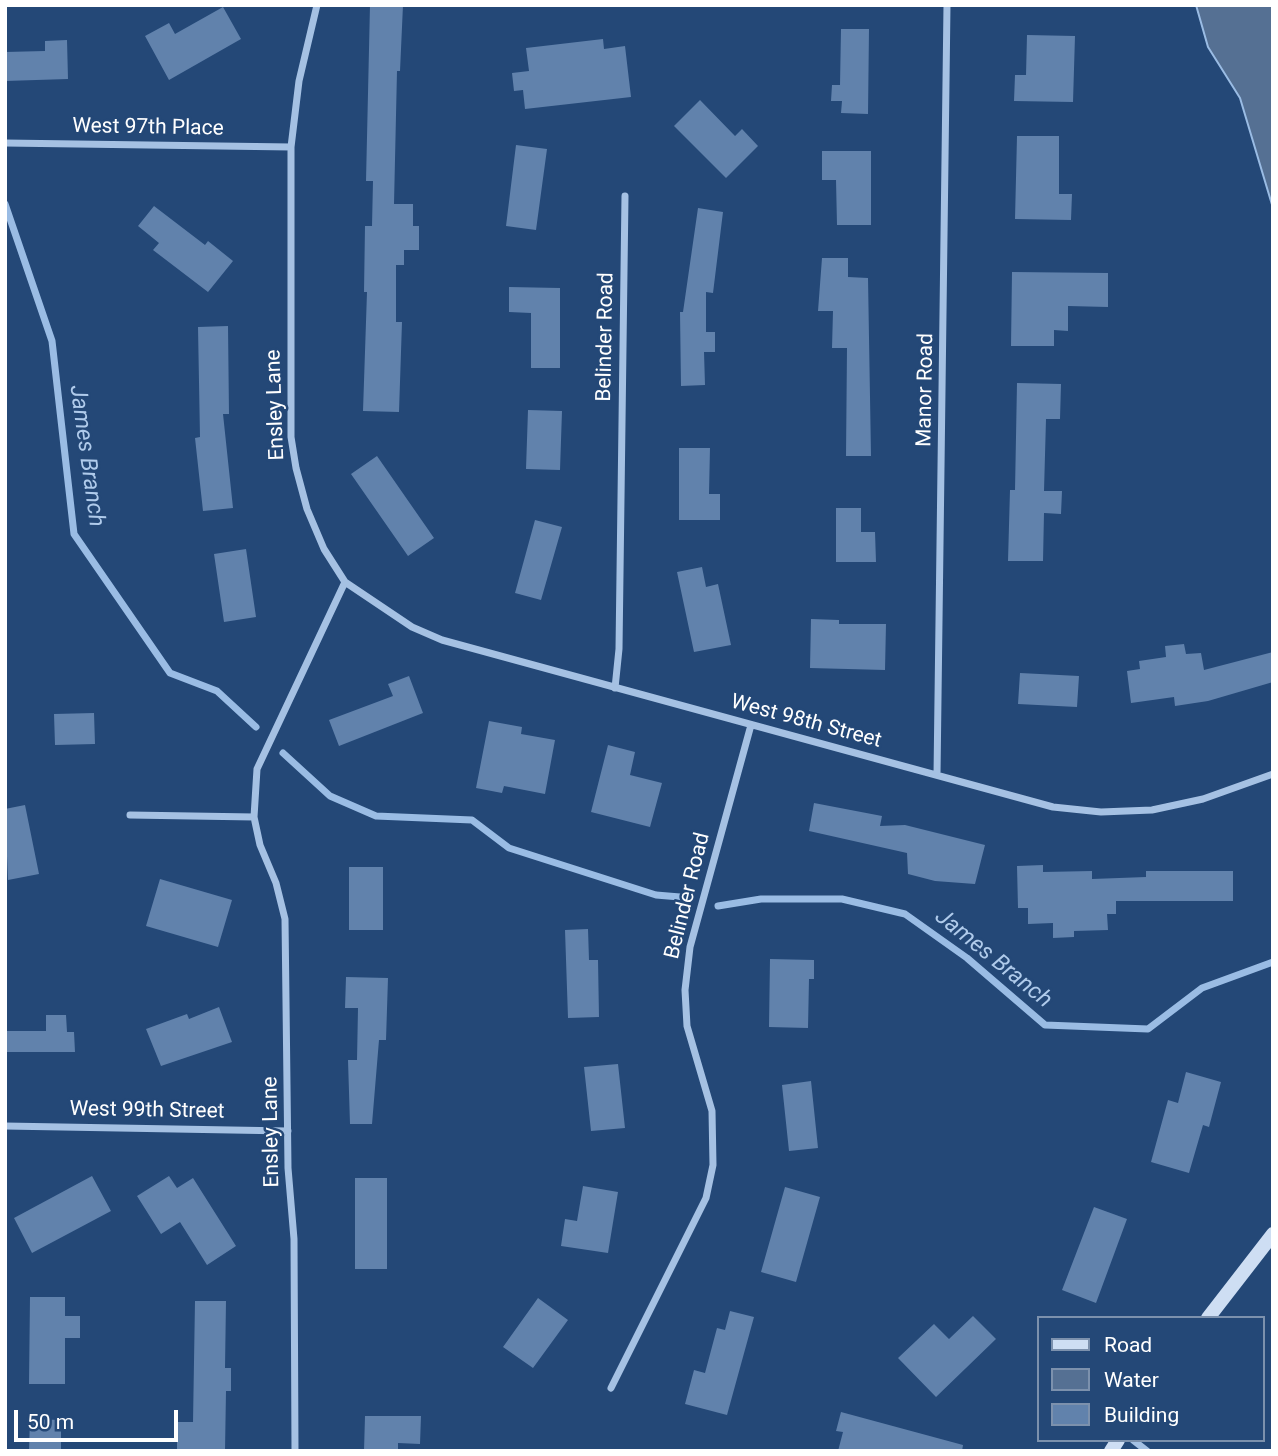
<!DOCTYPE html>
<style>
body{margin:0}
#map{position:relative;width:1278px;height:1456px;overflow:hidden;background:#244877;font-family:Roboto,sans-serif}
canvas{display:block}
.frame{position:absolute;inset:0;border:7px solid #fff;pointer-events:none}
.legend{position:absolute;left:1037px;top:1316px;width:228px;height:126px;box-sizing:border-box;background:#244877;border:2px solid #7c91ad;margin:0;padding:9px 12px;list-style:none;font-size:21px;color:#fff}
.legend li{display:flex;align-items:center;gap:14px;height:35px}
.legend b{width:35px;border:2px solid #7c91ad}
.scale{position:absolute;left:14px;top:1410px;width:164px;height:32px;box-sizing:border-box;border:4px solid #fff;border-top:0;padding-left:9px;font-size:21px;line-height:24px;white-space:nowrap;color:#fff;-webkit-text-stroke:5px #244877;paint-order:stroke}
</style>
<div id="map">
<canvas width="1278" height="1456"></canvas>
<div class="frame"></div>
<ul class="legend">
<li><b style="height:9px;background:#cedef3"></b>Road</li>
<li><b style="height:19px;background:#557093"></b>Water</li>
<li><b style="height:19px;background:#6182ac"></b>Building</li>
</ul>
<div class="scale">50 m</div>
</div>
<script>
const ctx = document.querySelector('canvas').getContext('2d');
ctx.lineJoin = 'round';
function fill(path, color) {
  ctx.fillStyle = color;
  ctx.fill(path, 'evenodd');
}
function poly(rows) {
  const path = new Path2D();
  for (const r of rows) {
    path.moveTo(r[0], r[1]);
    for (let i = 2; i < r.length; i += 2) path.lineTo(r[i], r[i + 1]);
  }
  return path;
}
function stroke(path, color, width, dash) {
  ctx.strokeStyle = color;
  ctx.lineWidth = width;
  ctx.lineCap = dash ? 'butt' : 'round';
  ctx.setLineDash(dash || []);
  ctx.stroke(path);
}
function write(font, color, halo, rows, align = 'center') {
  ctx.font = font + ' Roboto,sans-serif';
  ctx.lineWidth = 5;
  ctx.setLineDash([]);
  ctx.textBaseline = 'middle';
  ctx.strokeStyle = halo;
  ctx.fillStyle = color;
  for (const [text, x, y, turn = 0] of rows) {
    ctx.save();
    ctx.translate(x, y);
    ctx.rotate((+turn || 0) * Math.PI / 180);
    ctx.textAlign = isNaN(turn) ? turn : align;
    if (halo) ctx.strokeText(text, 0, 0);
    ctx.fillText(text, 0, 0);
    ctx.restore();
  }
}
const water = poly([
 [1196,5,1273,5,1273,208,1240,98,1208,47,1196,5]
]);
const stream = poly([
 [5,204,52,341,74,534,170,673,217,691,256,727],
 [283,753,330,796,376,816,472,820,509,848,656,895,680,897],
 [718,906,761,899,842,899,905,914,967,958,1045,1025,1148,1029,1202,988,1273,962]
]);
const building = poly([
 [370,5,403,5,400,71,397,71,394,204,413,204,413,226,419,226,419,250,404,250,404,265,396,265,396,322,402,322,399,412,363,411,367,292,364,292,365,226,372,226,373,181,366,181],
 [223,7,241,39,169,80,145,36,169,23,175,34],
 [841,29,869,29,868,114,841,113,842,101,831,101,832,85,840,85],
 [1027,35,1075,36,1073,102,1014,101,1015,75,1026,75],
 [603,39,604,49,625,46,631,97,525,109,523,90,514,91,512,73,529,71,526,48],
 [67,40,68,79,5,81,5,52,45,51,45,41],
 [700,100,735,136,742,129,758,146,726,178,674,126],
 [1017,136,1059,136,1059,194,1072,194,1071,220,1015,219],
 [516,145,547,149,536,230,506,226],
 [822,151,871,151,871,225,837,225,836,180,822,180],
 [154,206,205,245,208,241,233,261,208,292,153,250,159,243,138,226],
 [698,208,723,212,713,293,706,292,706,332,715,332,715,352,704,352,705,385,681,386,680,312,683,312],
 [822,258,848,258,848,277,868,278,871,456,846,456,847,348,832,348,833,311,818,311],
 [1012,272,1108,273,1108,307,1068,306,1068,331,1054,330,1054,346,1011,346],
 [509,287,560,288,560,368,531,368,531,313,509,312],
 [228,326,229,414,223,414,233,508,203,511,195,438,200,437,198,327],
 [1017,383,1061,384,1060,419,1046,419,1044,491,1062,491,1061,514,1044,513,1043,561,1008,561,1010,490,1015,490],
 [528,410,562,411,560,470,526,469],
 [679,448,710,448,709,494,720,494,720,520,679,520],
 [377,456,434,538,408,556,351,474],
 [836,508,861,508,861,532,875,532,876,562,836,562],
 [535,520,562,527,541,600,515,593],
 [246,549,256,617,224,622,214,554],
 [702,567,706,587,718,584,731,645,694,652,677,572],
 [811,619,839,620,839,624,886,624,885,670,810,668],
 [1184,644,1186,654,1201,653,1204,670,1273,652,1273,682,1208,701,1175,706,1174,697,1131,703,1127,671,1140,669,1139,661,1166,657,1165,646],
 [1020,673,1079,676,1077,707,1018,704],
 [409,676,423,713,339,746,329,720,393,696,388,684],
 [94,713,95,744,55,745,54,714],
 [489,721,522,727,521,734,555,740,545,794,504,786,502,793,476,788],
 [608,745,635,752,630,775,662,783,650,827,591,812],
 [814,803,882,816,880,826,905,825,985,845,975,884,935,881,908,874,907,853,809,831],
 [25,805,39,874,8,880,5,809],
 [1043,865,1043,872,1092,871,1092,879,1146,877,1146,871,1233,871,1233,901,1116,901,1116,914,1107,914,1108,930,1074,931,1074,937,1053,938,1053,923,1028,924,1028,908,1018,908,1017,866],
 [349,867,383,867,383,930,349,930],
 [160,879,232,900,218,947,146,926],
 [588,929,589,960,598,960,599,1017,568,1018,565,930],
 [770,959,814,960,814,979,809,979,808,1028,769,1027],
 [346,977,388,978,386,1040,379,1040,372,1124,350,1124,348,1060,357,1060,358,1008,345,1008],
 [219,1007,232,1042,161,1066,146,1029,187,1014,189,1019],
 [46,1015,66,1015,67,1032,74,1032,75,1052,5,1052,5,1031,46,1031],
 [618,1064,625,1128,591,1131,584,1067],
 [1186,1072,1221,1082,1209,1127,1203,1125,1189,1173,1151,1162,1168,1100,1178,1103],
 [811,1081,818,1148,789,1151,782,1085],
 [92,1176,111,1211,32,1253,14,1218],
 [169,1176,177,1188,193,1178,236,1246,207,1265,180,1222,161,1234,137,1196],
 [355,1178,387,1178,387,1269,355,1269],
 [583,1186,618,1192,608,1253,561,1246,565,1219,577,1221],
 [785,1187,820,1197,796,1282,761,1272],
 [1094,1207,1127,1219,1096,1303,1062,1290],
 [30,1297,65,1297,65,1316,80,1316,80,1338,65,1338,65,1384,29,1384],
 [538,1298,568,1320,533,1368,503,1347],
 [195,1301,226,1301,225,1368,231,1368,231,1391,226,1391,225,1451,177,1451,177,1422,193,1422],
 [730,1311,754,1317,727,1415,685,1404,694,1370,705,1373,717,1328,725,1330],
 [973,1316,996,1339,936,1397,898,1358,934,1324,949,1339],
 [841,1412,963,1445,962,1451,838,1451,843,1432,836,1431],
 [365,1416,421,1416,420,1444,398,1443,398,1451,364,1451],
 [30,1419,61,1420,61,1451,29,1451]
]);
const street = poly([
 [317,5,299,81,291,147,291,437,296,468,307,509,324,549,345,582,412,627,442,640,1053,807,1101,812,1152,810,1203,799,1273,774],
 [5,143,291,147],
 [615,688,619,649,625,196],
 [937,775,947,5],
 [130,815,254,817],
 [5,1126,288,1131],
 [611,1388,706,1198,713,1165,712,1111,687,1026,685,990,690,947,751,725],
 [1133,1440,1147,1451],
 [295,1451,294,1239,288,1168,285,919,276,883,260,845,254,817,257,769,345,582]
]);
const secondary = poly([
 [1208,1318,1273,1234],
 [1111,1451,1118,1440]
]);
const streetNames = [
 ["West 97th Place",148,128,1],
 ["Belinder Road",606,337,-89],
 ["Manor Road",926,390,-89],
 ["Ensley Lane",276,405,-92],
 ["West 98th Street",806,722,15],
 ["Belinder Road",688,896,-76],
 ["West 99th Street",147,1111,1],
 ["Ensley Lane",272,1132,-91]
];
const waterNames = [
 ["James Branch",86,456,82],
 ["James Branch",993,959,39]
];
fill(water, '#557093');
stroke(water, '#9abce4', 2);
stroke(stream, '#9abce4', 7);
fill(building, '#6182ac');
stroke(street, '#a5c1e3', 7);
stroke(secondary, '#cedef3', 14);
write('21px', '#fff', '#244877', streetNames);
write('italic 23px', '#b0cbeb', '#244877', waterNames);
</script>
